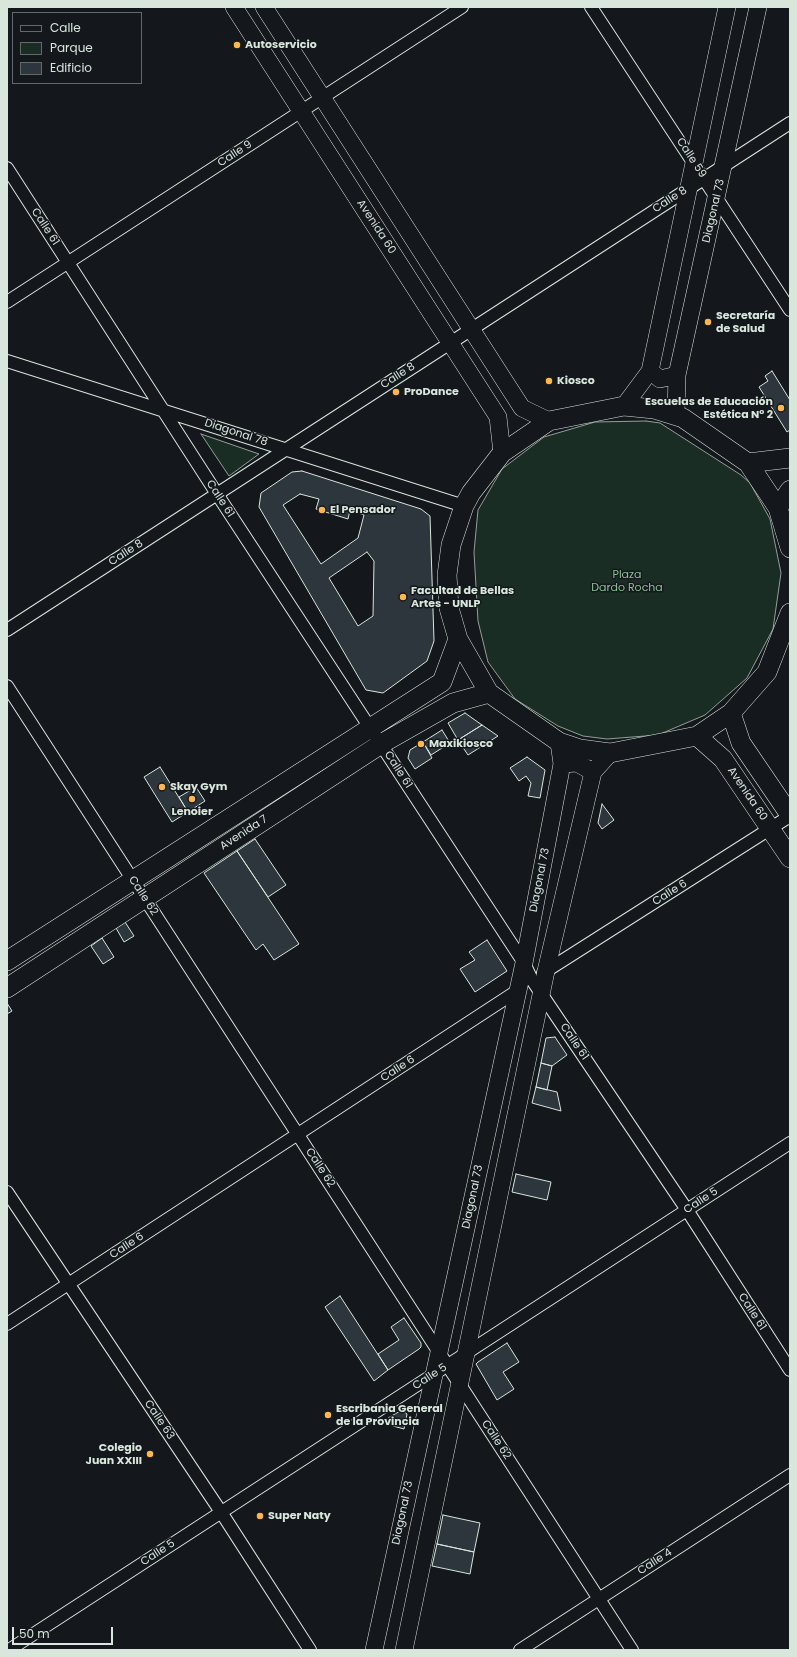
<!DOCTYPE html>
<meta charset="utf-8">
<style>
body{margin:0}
#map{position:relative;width:797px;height:1657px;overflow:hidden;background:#14181c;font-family:Poppins,sans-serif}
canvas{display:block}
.frame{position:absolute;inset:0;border:8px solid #d8e6dc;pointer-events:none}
.legend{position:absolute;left:12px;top:12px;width:130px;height:72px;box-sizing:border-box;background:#14181c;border:1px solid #626a69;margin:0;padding:5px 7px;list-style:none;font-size:12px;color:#d8e6dc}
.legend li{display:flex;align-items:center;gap:8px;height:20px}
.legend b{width:20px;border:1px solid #626a69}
.scale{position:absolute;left:12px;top:1627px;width:101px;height:18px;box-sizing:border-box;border:2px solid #d8e6dc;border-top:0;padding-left:5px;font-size:12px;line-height:14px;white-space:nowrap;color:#d8e6dc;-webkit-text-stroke:3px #14181c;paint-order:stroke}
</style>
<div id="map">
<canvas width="797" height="1657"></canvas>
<div class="frame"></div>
<ul class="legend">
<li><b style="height:5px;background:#14181c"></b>Calle</li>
<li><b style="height:11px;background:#1a2d24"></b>Parque</li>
<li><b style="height:11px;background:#2c363c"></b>Edificio</li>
</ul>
<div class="scale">50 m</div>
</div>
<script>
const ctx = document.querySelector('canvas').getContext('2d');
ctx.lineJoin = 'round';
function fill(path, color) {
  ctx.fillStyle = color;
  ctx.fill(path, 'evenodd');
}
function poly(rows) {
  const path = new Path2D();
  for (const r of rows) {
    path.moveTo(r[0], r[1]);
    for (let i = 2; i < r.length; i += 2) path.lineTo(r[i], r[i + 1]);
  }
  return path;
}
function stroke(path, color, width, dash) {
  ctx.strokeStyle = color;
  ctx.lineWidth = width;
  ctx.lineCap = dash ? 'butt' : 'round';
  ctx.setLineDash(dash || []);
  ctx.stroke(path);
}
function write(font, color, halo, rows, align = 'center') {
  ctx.font = font + ' Poppins,sans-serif';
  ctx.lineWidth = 3;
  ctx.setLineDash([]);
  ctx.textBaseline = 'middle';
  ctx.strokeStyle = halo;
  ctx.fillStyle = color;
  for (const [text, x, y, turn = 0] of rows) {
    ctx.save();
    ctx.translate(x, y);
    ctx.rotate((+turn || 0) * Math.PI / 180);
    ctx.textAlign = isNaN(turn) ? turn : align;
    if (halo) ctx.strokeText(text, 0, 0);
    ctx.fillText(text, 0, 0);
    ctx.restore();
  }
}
const green = poly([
 [646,421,660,423,741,475,750,483,770,519,781,573,773,629,747,678,705,715,658,735,607,739,583,736,558,726,515,699,488,662,478,621,474,552,478,510,502,469,544,437,595,422,646,421],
 [201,434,259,454,229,476,201,434]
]);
const building = poly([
 [772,371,790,400,790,430,787,432,759,387,768,381,765,376,772,371],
 [302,471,421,509,430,516,434,641,427,661,383,693,366,690,259,507,261,493,292,472,302,471],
 [300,494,319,499,316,509,348,519,350,510,364,515,358,538,321,564,283,505,300,494],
 [367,552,374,561,373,616,358,626,329,578,367,552],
 [465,713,482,725,458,740,448,723,465,713],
 [482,725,498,736,468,755,458,740,482,725],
 [442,730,450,743,431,755,423,742,442,730],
 [423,742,432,758,415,769,408,758,410,750,423,742],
 [527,757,545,770,540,798,528,796,531,783,526,776,519,781,510,768,527,757],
 [160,767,188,812,172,822,144,777,160,767],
 [196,787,205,801,188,812,179,797,196,787],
 [602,804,614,820,602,829,598,823,602,804],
 [255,839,286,885,268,897,237,851,255,839],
 [237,851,299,944,274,960,263,944,256,950,204,873,237,851],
 [125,922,134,936,124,942,116,928,125,922],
 [102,938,114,957,103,964,91,946,102,938],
 [487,940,507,971,475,992,460,969,475,960,469,952,487,940],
 [7,1003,12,1011,7,1014,7,1003],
 [555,1037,567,1055,552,1066,541,1063,546,1038,555,1037],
 [541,1063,552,1066,547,1090,536,1087,541,1063],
 [536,1087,557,1092,561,1111,532,1103,536,1087],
 [516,1174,551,1182,547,1200,512,1192,516,1174],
 [340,1296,388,1370,374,1381,325,1307,340,1296],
 [404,1318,421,1343,421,1347,419,1349,388,1370,378,1354,399,1340,391,1327,404,1318],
 [507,1343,519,1362,503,1372,514,1389,497,1400,476,1364,478,1362,507,1343],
 [402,1410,407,1414,404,1429,393,1426,388,1418,402,1410],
 [443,1515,480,1523,474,1552,437,1544,443,1515],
 [437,1544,474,1552,470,1574,432,1566,437,1544]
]);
const street = poly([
 [591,7,790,310],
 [7,168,217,494,524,963,532,980,687,1210,790,1370],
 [7,302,462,7],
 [7,361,464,506],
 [7,630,790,123],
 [7,686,632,1650],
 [543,973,790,816],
 [7,1192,221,1512,310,1650],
 [7,1324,520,989],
 [9,1650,790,1143],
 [520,1650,790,1475]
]);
const secondary = poly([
 [234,7,498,417,502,453],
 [264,7,522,408,549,421],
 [650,371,660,379,677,375],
 [624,406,650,371,727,7],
 [676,415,677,375,758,7],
 [562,764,577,763,593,772],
 [374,1650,524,963,562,764,559,742],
 [404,1650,546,971,593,772,610,753]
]);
const primary = poly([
 [748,463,790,458],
 [778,508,790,490],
 [790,548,778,508,748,463,683,418,654,409,624,406,549,421,502,453,471,493,464,506,451,545,447,575,449,608,458,639,489,693,559,742,580,749,610,753,697,736,731,713,767,672,790,613],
 [731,713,741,743,790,815],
 [697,736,723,759,790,858],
 [7,961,442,682,458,639],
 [7,988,381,744,453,703,489,693]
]);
const markers = [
 [237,45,4,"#ffb74d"],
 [708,322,4,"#ffb74d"],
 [549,381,4,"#ffb74d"],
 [396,392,4,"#ffb74d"],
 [781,408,4,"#ffb74d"],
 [322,510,4,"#ffb74d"],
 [403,597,4,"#ffb74d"],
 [421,744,4,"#ffb74d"],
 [162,787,4,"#ffb74d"],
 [192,799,4,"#ffb74d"],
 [328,1415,4,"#ffb74d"],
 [150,1454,4,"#ffb74d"],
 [260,1516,4,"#ffb74d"]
];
const poiNames = [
 ["Autoservicio",245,45],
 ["Secretaría",716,316],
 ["de Salud",716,329],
 ["Kiosco",557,381],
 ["ProDance",404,392],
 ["Escuelas de Educación",773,402,"right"],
 ["Estética Nº 2",773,415,"right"],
 ["El Pensador",330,510],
 ["Facultad de Bellas",411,591],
 ["Artes - UNLP",411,604],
 ["Maxikiosco",429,744],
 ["Skay Gym",170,787],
 ["Lenoier",192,812,"center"],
 ["Escribania General",336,1409],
 ["de la Provincia",336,1422],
 ["Colegio",142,1448,"right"],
 ["Juan XXIII",142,1461,"right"],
 ["Super Naty",268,1516]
];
const streetNames = [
 ["Calle 9",235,154,-33],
 ["Calle 59",691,158,57],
 ["Calle 8",670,200,-33],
 ["Diagonal 73",714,211,-77],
 ["Calle 61",45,227,57],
 ["Avenida 60",376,227,57],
 ["Calle 8",398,376,-33],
 ["Diagonal 78",236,433,18],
 ["Calle 61",220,499,57],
 ["Calle 8",126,553,-33],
 ["Calle 61",398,770,57],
 ["Avenida 60",747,794,56],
 ["Avenida 7",244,833,-33],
 ["Diagonal 73",540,880,-79],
 ["Calle 6",670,893,-32],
 ["Calle 62",143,896,57],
 ["Calle 61",574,1042,56],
 ["Calle 6",398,1069,-33],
 ["Calle 62",320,1168,57],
 ["Diagonal 73",473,1197,-78],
 ["Calle 5",701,1201,-33],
 ["Calle 6",127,1246,-33],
 ["Calle 61",752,1312,57],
 ["Calle 5",430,1377,-33],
 ["Calle 63",159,1420,56],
 ["Calle 62",496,1440,57],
 ["Diagonal 73",403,1513,-78],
 ["Calle 5",158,1553,-33],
 ["Calle 4",655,1562,-33]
];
const parkNames = [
 ["Plaza",627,575],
 ["Dardo Rocha",627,588]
];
fill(green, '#1a2d24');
stroke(green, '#939e99', 1);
fill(building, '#2c363c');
stroke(building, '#d8e6dc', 1);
stroke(street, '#d8e6dc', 14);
stroke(secondary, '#d8e6dc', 18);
stroke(primary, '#d8e6dc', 20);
stroke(street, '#14181c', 12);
stroke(secondary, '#14181c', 17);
stroke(primary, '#14181c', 19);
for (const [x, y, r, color] of markers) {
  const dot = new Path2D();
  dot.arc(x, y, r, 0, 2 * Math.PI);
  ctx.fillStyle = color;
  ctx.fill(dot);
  stroke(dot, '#14181c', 1.5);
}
write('bold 11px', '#d8e6dc', '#14181c', poiNames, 'left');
write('11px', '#d8e6dc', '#14181c', streetNames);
write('11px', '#8ac095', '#14181c', parkNames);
</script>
